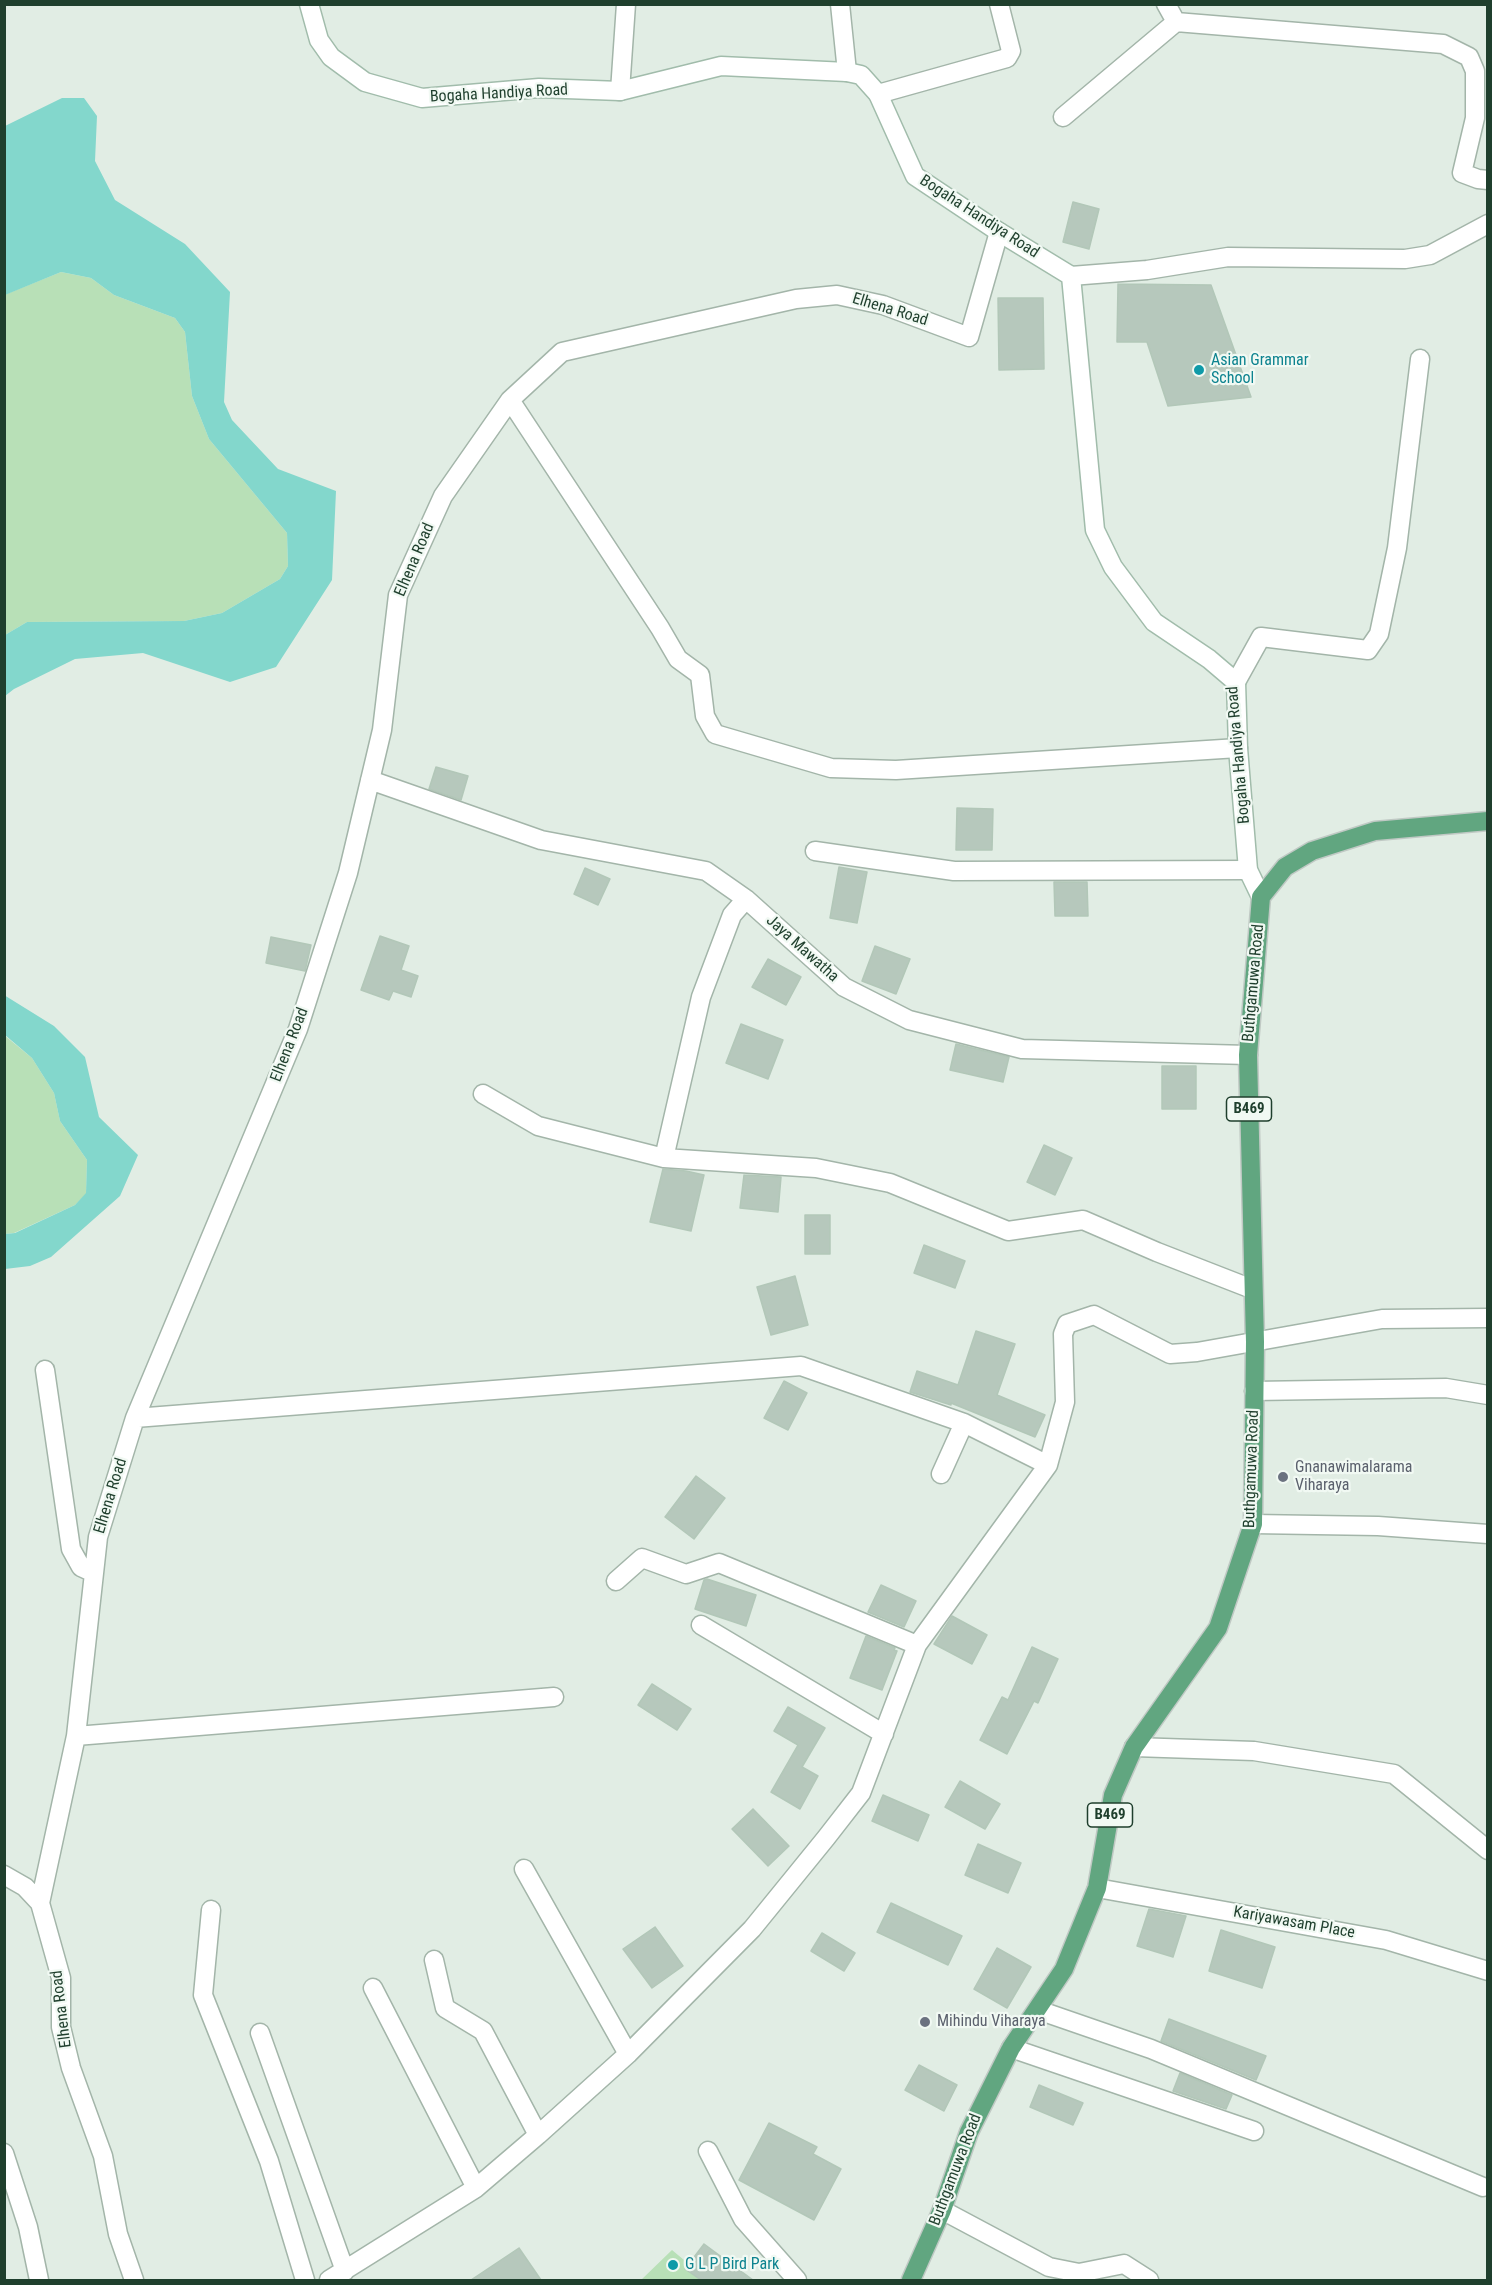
<!DOCTYPE html>
<style>
body{margin:0}
#map{position:relative;width:1492px;height:2285px;overflow:hidden;background:#e1ede4;font-family:"Roboto Condensed",sans-serif}
canvas{display:block}
.frame{position:absolute;inset:0;border:6px solid #1f3f2d;pointer-events:none}
</style>
<div id="map">
<canvas width="1492" height="2285"></canvas>
<div class="frame"></div>
</div>
<script>
const ctx = document.querySelector('canvas').getContext('2d');
ctx.lineJoin = 'round';
function fill(path, color) {
  ctx.fillStyle = color;
  ctx.fill(path, 'evenodd');
}
function poly(rows) {
  const path = new Path2D();
  for (const r of rows) {
    path.moveTo(r[0], r[1]);
    for (let i = 2; i < r.length; i += 2) path.lineTo(r[i], r[i + 1]);
  }
  return path;
}
function stroke(path, color, width, dash) {
  ctx.strokeStyle = color;
  ctx.lineWidth = width;
  ctx.lineCap = dash ? 'butt' : 'round';
  ctx.setLineDash(dash || []);
  ctx.stroke(path);
}
function write(font, color, halo, rows, align = 'center') {
  ctx.font = font + ' "Roboto Condensed",sans-serif';
  ctx.lineWidth = 4.5;
  ctx.setLineDash([]);
  ctx.textBaseline = 'middle';
  ctx.strokeStyle = halo;
  ctx.fillStyle = color;
  for (const [text, x, y, turn = 0] of rows) {
    ctx.save();
    ctx.translate(x, y);
    ctx.rotate((+turn || 0) * Math.PI / 180);
    ctx.textAlign = isNaN(turn) ? turn : align;
    if (halo) ctx.strokeText(text, 0, 0);
    ctx.fillText(text, 0, 0);
    ctx.restore();
  }
}
const green = poly([
 [61,272,91,278,114,295,175,318,185,332,192,396,209,439,287,533,288,566,280,579,222,613,184,621,27,622,5,635,4,295],
 [4,1035,32,1058,54,1093,60,1121,87,1160,86,1194,75,1205,14,1233,5,1234],
 [672,2250,708,2280,641,2280]
]);
const water = poly([
 [62,98,84,98,97,116,95,161,115,200,185,244,230,292,224,402,232,420,278,469,336,491,332,580,276,667,230,682,143,653,75,659,14,689,5,696,5,635,27,622,184,621,222,613,280,579,288,566,287,533,209,439,192,396,185,332,175,318,114,295,91,278,61,272,5,295,5,126],
 [4,995,54,1026,85,1057,99,1117,138,1155,120,1196,51,1257,30,1266,5,1269,5,1234,15,1233,75,1205,86,1193,87,1160,60,1121,54,1093,32,1058,5,1035]
]);
const building = poly([
 [1073,202,1099,209,1089,249,1063,242,1073,202],
 [1118,284,1211,285,1251,397,1168,406,1147,342,1117,342,1118,284],
 [998,298,1043,298,1044,369,999,370,998,298],
 [436,767,468,776,461,800,429,789,436,767],
 [957,808,993,809,992,850,956,850,957,808],
 [839,867,867,872,857,923,830,918,839,867],
 [585,868,610,879,598,905,574,894,585,868],
 [1054,882,1087,882,1088,916,1055,916,1054,882],
 [380,936,409,946,401,970,418,976,411,997,393,991,389,1000,361,990,380,936],
 [271,937,311,945,305,971,266,963,271,937],
 [875,946,910,959,896,994,862,981,875,946],
 [768,959,801,977,786,1005,752,987,768,959],
 [741,1024,783,1040,768,1079,726,1063,741,1024],
 [956,1044,1009,1057,1003,1082,950,1070,956,1044],
 [1162,1066,1196,1066,1196,1109,1162,1109,1162,1066],
 [1044,1145,1072,1158,1055,1195,1027,1182,1044,1145],
 [663,1169,686,1171,704,1175,691,1231,650,1222,663,1169],
 [744,1175,781,1177,778,1212,740,1208,744,1175],
 [805,1215,830,1215,830,1254,805,1254,805,1215],
 [924,1245,965,1261,955,1288,914,1273,924,1245],
 [795,1276,808,1325,771,1335,757,1287,795,1276],
 [976,1331,1015,1344,997,1395,1045,1415,1035,1437,951,1403,951,1405,910,1392,917,1371,958,1385,976,1331],
 [784,1381,807,1393,788,1430,764,1418,784,1381],
 [696,1476,725,1498,694,1539,665,1517,696,1476],
 [707,1579,756,1595,746,1626,695,1609,704,1580,707,1579],
 [881,1585,916,1601,904,1627,868,1612,881,1585],
 [952,1616,987,1635,972,1664,934,1644,952,1616],
 [866,1636,895,1648,894,1650,897,1651,882,1690,850,1678,866,1636],
 [1032,1647,1058,1659,1038,1703,1034,1701,1007,1754,980,1740,1002,1697,1008,1700,1032,1647],
 [652,1684,691,1709,677,1730,638,1705,652,1684],
 [788,1707,825,1728,802,1767,818,1776,800,1809,771,1792,798,1745,774,1731,788,1707],
 [960,1781,1000,1804,985,1829,945,1807,960,1781],
 [883,1795,929,1815,918,1841,872,1821,883,1795],
 [753,1809,789,1846,768,1866,732,1829,753,1809],
 [978,1844,1021,1863,1008,1893,965,1875,978,1844],
 [891,1903,962,1936,948,1965,877,1932,891,1903],
 [1149,1909,1186,1916,1173,1957,1137,1946,1149,1909],
 [655,1927,683,1966,652,1988,623,1949,655,1927],
 [1221,1930,1275,1947,1262,1988,1209,1971,1221,1930],
 [822,1933,855,1953,844,1971,811,1951,822,1933],
 [997,1948,1031,1967,1007,2008,974,1989,997,1948],
 [1169,2019,1266,2056,1256,2080,1161,2041,1169,2019],
 [919,2065,957,2085,944,2111,905,2090,919,2065],
 [1180,2073,1232,2095,1226,2109,1173,2091,1180,2073],
 [1039,2085,1083,2103,1073,2125,1030,2107,1039,2085],
 [769,2123,817,2147,813,2154,841,2169,814,2220,739,2180,769,2123],
 [704,2244,753,2280,701,2280,685,2269,704,2244],
 [519,2248,541,2280,471,2280,519,2248]
]);
const street = poly([
 [840,4,847,72],
 [1176,22,1443,44,1469,57,1475,71,1475,118,1462,173,1478,179,1488,180],
 [620,91,626,4],
 [878,94,1007,58,1011,51,999,4],
 [1063,117,1176,22,1166,4],
 [1071,276,1147,270,1228,257,1405,259,1430,255,1488,224],
 [510,400,660,628,678,659,700,675,705,716,715,734,831,768,896,770,1238,748],
 [1236,682,1261,637,1368,650,1379,634,1397,548,1420,359],
 [370,780,541,840,706,871,746,899,844,987,909,1020,1022,1049,1248,1055],
 [815,851,954,871,1248,870],
 [483,1094,538,1126,664,1158,816,1168,890,1183,1008,1231,1083,1220,1157,1252,1252,1289],
 [664,1158,701,997,732,915,746,899],
 [45,1370,71,1549,81,1567,94,1573],
 [1254,1391,1446,1388,1488,1395],
 [135,1418,801,1366,964,1423,1048,1465],
 [941,1474,964,1423],
 [1253,1524,1378,1526,1488,1534],
 [616,1581,642,1558,686,1574,719,1563,917,1645],
 [701,1625,884,1734],
 [76,1736,554,1697],
 [1134,1747,1254,1751,1394,1774,1488,1850],
 [524,1869,628,2054],
 [4,1875,25,1887,40,1903],
 [1097,1888,1386,1940,1488,1971],
 [211,1910,203,1995,269,2161,305,2280],
 [434,1960,445,2008,483,2031,538,2135],
 [373,1988,476,2188],
 [1038,2010,1151,2049,1483,2187],
 [260,2033,345,2271],
 [1011,2048,1254,2131],
 [708,2151,743,2219,797,2280],
 [4,2153,28,2227,39,2280],
 [942,2210,1049,2267,1079,2273,1124,2264,1149,2280],
 [134,2280,118,2234,103,2156,71,2068,61,2027,61,1978,40,1903,76,1736,98,1537,135,1418,298,1029,348,873,382,730,398,595,443,496,510,400,562,352,796,299,837,295,883,305,969,337,999,232],
 [329,2280,476,2188,538,2135,628,2054,752,1929,826,1838,861,1793,917,1645,1048,1465,1065,1402,1063,1334,1067,1324,1094,1315,1170,1354,1197,1352,1382,1319,1488,1318]
]);
const secondary = poly([
 [309,4,319,40,331,57,365,82,422,98,539,88,620,91,721,66,847,72,861,75,878,94,915,176,999,232,1071,276,1095,530,1113,567,1154,622,1209,659,1236,682,1238,748,1248,870,1261,897]
]);
const primary = poly([
 [911,2280,942,2210,969,2132,1011,2048,1064,1969,1097,1888,1113,1795,1134,1747,1218,1628,1253,1524,1255,1342,1248,1055,1261,897,1285,867,1312,851,1375,831,1488,821]
]);
const markers = [
 [1199,370,6,"#0f9aa8"],
 [1283,1477,6,"#6b7280"],
 [925,2022,6,"#6b7280"],
 [673,2265,6,"#0f9aa8"]
];
const shields = [
 [1249,1109,45],
 [1110,1815,45]
];
const shieldNames = [
 ["B469",1249,1109],
 ["B469",1110,1815]
];
const streetNames = [
 ["Bogaha Handiya Road",499,94,-3],
 ["Bogaha Handiya Road",979,217,33],
 ["Elhena Road",890,310,17],
 ["Elhena Road",415,560,-67],
 ["Bogaha Handiya Road",1239,755,-95],
 ["Jaya Mawatha",802,949,42],
 ["Buthgamuwa Road",1254,983,-85],
 ["Elhena Road",290,1045,-69],
 ["Buthgamuwa Road",1252,1469,-88],
 ["Elhena Road",111,1496,-73],
 ["Kariyawasam Place",1294,1923,10],
 ["Elhena Road",62,2009,-97],
 ["Buthgamuwa Road",956,2170,-69]
];
const cultureNames = [
 ["Asian Grammar",1211,361],
 ["School",1211,379],
 ["G L P Bird Park",685,2265]
];
const worshipNames = [
 ["Gnanawimalarama",1295,1468],
 ["Viharaya",1295,1486],
 ["Mihindu Viharaya",937,2022]
];
fill(green, '#b8e0b7');
fill(water, '#83d7cc');
fill(building, '#b6c8bc');
stroke(building, '#b2c7b8', 1.5);
stroke(street, '#a3b5a9', 21);
stroke(secondary, '#a1bcab', 21);
stroke(primary, '#c0c9c4', 21);
stroke(street, '#fff', 18);
stroke(secondary, '#fff', 18);
stroke(primary, '#61a680', 18);
for (const [x, y, r, color] of markers) {
  const dot = new Path2D();
  dot.arc(x, y, r, 0, 2 * Math.PI);
  ctx.fillStyle = color;
  ctx.fill(dot);
  stroke(dot, '#f1f9f3', 2);
}
for (const [x, y, w] of shields) {
  const box = new Path2D();
  box.roundRect(x - w / 2, y - 12, w, 24, 4.5);
  ctx.fillStyle = '#f1f9f3';
  ctx.fill(box);
  stroke(box, '#1f3f2d', 1.5);
}
write('bold 15px', '#1f3f2d', null, shieldNames);
write('16px', '#1f3f2d', '#f1f9f3', streetNames);
write('16px', '#0d838f', '#f1f9f3', cultureNames, 'left');
write('16px', '#5b616d', '#f1f9f3', worshipNames, 'left');
</script>
